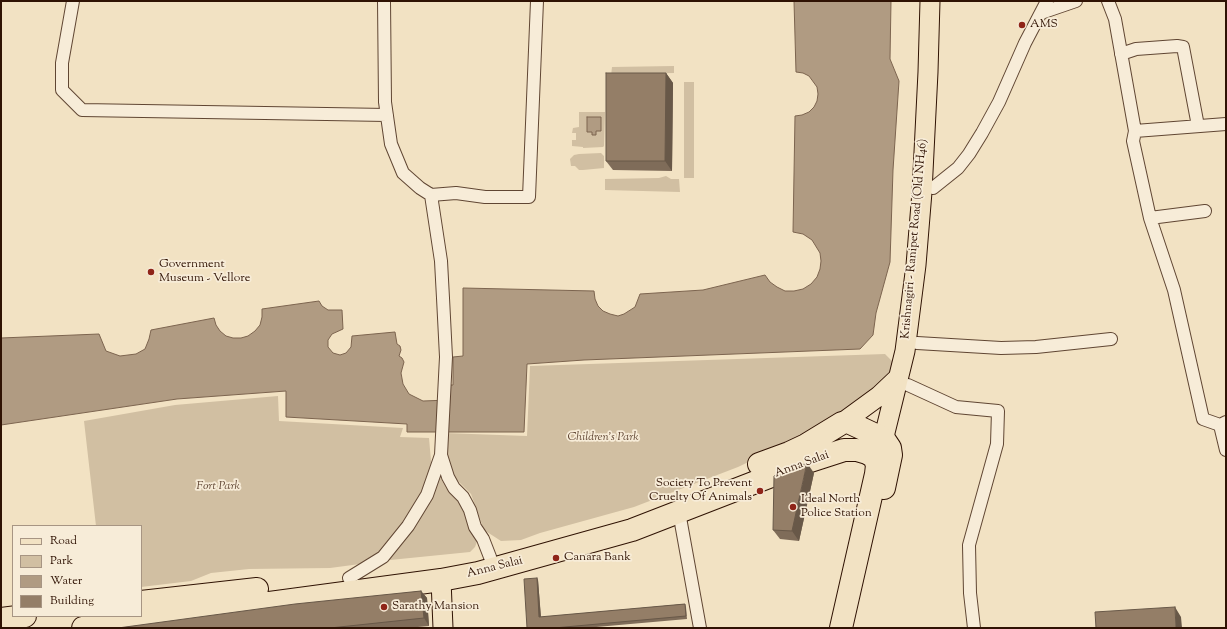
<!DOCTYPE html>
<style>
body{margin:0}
#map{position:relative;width:1227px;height:629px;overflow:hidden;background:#f2e2c3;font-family:"Sorts Mill Goudy",serif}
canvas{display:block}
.frame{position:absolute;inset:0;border:2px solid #2f1203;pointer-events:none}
.legend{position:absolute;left:12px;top:525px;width:130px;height:92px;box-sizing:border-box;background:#f7ecd8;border:1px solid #a79583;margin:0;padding:5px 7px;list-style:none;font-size:12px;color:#2f1203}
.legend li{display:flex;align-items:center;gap:8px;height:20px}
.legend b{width:20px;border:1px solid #a79583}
</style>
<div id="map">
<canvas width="1227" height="629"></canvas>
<div class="frame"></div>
<ul class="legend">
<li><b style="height:5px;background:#f2e2c3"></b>Road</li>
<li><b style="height:11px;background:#d1bfa2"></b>Park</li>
<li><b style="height:11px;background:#b09b82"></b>Water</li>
<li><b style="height:11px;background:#947e67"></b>Building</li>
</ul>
</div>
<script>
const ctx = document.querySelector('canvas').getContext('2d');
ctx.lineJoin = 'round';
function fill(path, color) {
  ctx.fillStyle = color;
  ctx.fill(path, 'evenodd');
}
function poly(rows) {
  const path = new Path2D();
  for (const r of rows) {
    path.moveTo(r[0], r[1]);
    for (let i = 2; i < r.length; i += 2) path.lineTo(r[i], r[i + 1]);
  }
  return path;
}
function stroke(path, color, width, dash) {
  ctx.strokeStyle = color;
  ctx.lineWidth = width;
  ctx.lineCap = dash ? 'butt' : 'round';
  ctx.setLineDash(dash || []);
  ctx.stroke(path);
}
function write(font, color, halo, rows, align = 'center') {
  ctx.font = font + ' "Sorts Mill Goudy",serif';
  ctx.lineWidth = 3.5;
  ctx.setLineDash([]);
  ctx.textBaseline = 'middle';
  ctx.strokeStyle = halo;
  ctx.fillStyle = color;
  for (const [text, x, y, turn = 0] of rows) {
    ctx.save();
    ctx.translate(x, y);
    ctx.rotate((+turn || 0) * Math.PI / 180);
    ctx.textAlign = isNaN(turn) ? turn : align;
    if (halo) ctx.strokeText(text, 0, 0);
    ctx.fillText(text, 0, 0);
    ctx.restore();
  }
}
const green = poly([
 [674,66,674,73,616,74,611,76,612,67],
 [684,82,694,82,694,178,684,178],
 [579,112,605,112,604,146,603,147,583,148,583,147,572,146,572,140,576,140,576,133,572,133,573,128,579,127],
 [601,153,604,156,604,168,583,170,579,170,575,166,571,166,570,159,574,155,579,154],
 [666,176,671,179,679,179,680,192,605,190,605,179,659,178],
 [885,354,892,361,894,369,890,380,811,432,738,467,634,507,540,533,521,540,501,541,484,530,471,494,453,476,445,455,444,433,527,436,530,366],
 [278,396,279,421,403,428,400,437,429,438,431,461,446,488,461,504,478,539,475,547,470,552,390,560,330,568,249,569,211,573,191,581,141,587,141,526,96,526,84,421,175,405]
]);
const water = poly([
 [794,1,891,1,890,59,899,81,893,170,890,262,876,313,873,335,860,349,584,360,527,364,524,432,407,432,407,424,286,417,286,391,177,399,1,425,1,338,99,334,106,351,120,356,136,354,145,349,149,339,151,330,214,318,216,325,220,331,226,336,233,338,241,338,248,336,255,331,260,325,262,317,262,309,319,301,322,306,328,310,342,310,343,329,332,334,328,340,328,347,333,353,340,355,346,353,351,347,352,336,395,332,397,344,400,346,401,350,399,356,402,358,404,362,401,373,403,384,409,394,423,401,449,400,450,385,453,385,453,357,463,356,463,288,594,291,595,299,598,306,603,311,610,314,618,316,624,314,635,307,640,294,703,290,765,275,770,282,777,287,785,291,794,291,803,289,811,284,817,277,820,269,821,261,820,253,812,240,803,234,793,232,795,116,802,115,809,112,814,107,817,101,818,94,817,87,809,76,803,73,796,72,794,1],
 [587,117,601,117,601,131,596,131,596,135,592,135,592,132,587,132,587,117]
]);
const street = poly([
 [73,1,62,63,62,90,82,110,387,115],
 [384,1,385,102,391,144,403,173,420,188,431,195,456,193,485,197,529,197,537,1],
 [1108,1,1115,19,1135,131,1133,141,1150,218,1174,290,1203,419,1220,425,1226,422],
 [1041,13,1076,1],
 [1121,54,1136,49,1177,46,1183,47,1198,126],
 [1135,131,1226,124],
 [933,188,958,168,969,154,982,133,999,102,1025,43,1047,1],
 [1150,218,1205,211],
 [917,343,1001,348,1036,347,1111,339],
 [908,385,956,407,998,411,997,444,969,545,970,593,974,628],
 [1220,425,1226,450],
 [441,455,448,477,454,488,463,497,470,510,475,527,483,539,490,557],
 [679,512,700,628],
 [349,578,383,557,408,526,427,495,441,455,446,357,443,298,441,261,431,195]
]);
const primary = poly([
 [842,423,879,396,898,378],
 [880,453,905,351,916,265,922,192,928,72,930,1],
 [441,580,443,628]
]);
const highway = poly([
 [759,464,789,453,806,445,842,423,848,422,880,437,886,442,890,448,891,455,884,488],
 [141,602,257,589],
 [1,619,25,616],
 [83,628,441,580,478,573,632,530,810,461,844,450,857,450,867,453,874,457,877,465,876,474,841,628]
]);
const wall = poly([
 [666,73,673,83,672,171,613,170,606,161],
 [814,473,799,541,780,539,773,530],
 [537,578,538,580,541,617,685,604,686,607,687,619,585,628,527,628],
 [421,591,427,598,429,626,407,628,118,628]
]);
const shadedWall = poly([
 [666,73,673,83,672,171,665,161],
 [807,463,814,473,799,541,792,531],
 [537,578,538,580,541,619,539,617],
 [421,591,427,598,429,626,424,618],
 [1175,607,1181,617,1182,628,1176,628]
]);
const building = poly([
 [606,73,666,73,665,161,606,161,606,73],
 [807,463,792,531,773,530,774,476,807,463],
 [537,578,539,617,685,604,686,616,554,628,527,628,524,579,537,578],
 [421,591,424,618,330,628,118,628,295,604,421,591],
 [1175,607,1176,628,1096,628,1095,612,1175,607]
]);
const markers = [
 [1022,25,4,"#8f2418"],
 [151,272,4,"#8f2418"],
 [760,491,4,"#8f2418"],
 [793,507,4,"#8f2418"],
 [556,558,4,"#8f2418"],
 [384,607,4,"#8f2418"]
];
const poiNames = [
 ["AMS",1030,25],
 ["Government",159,265],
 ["Museum - Vellore",159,279],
 ["Society To Prevent",752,484,"right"],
 ["Cruelty Of Animals",752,498,"right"],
 ["Ideal North",801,500],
 ["Police Station",801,514],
 ["Canara Bank",564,558],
 ["Sarathy Mansion",392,607]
];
const streetNames = [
 ["Krishnagiri - Ranipet Road (Old NH46)",915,239,-85],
 ["Anna Salai",802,465,-20],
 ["Anna Salai",495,568,-14]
];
const parkNames = [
 ["Children's Park",603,438],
 ["Fort Park",218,487]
];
fill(green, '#d1bfa2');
fill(water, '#b09b82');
stroke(water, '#7c644f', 1);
stroke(street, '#604633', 14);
stroke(primary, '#2f1203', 21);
stroke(highway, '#2f1203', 24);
stroke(street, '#f7ecd8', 12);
stroke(primary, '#f2e2c3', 19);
stroke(highway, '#f2e2c3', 22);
fill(wall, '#7f6c59');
fill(shadedWall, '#685848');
fill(building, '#947e67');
stroke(building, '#685848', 1);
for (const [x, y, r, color] of markers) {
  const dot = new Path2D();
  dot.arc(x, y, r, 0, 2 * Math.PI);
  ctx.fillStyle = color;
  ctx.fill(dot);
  stroke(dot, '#f7ecd8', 1.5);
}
write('12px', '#2f1203', '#f7ecd8', poiNames, 'left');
write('12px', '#2f1203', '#f7ecd8', streetNames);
write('italic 12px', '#604633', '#f7ecd8', parkNames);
</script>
